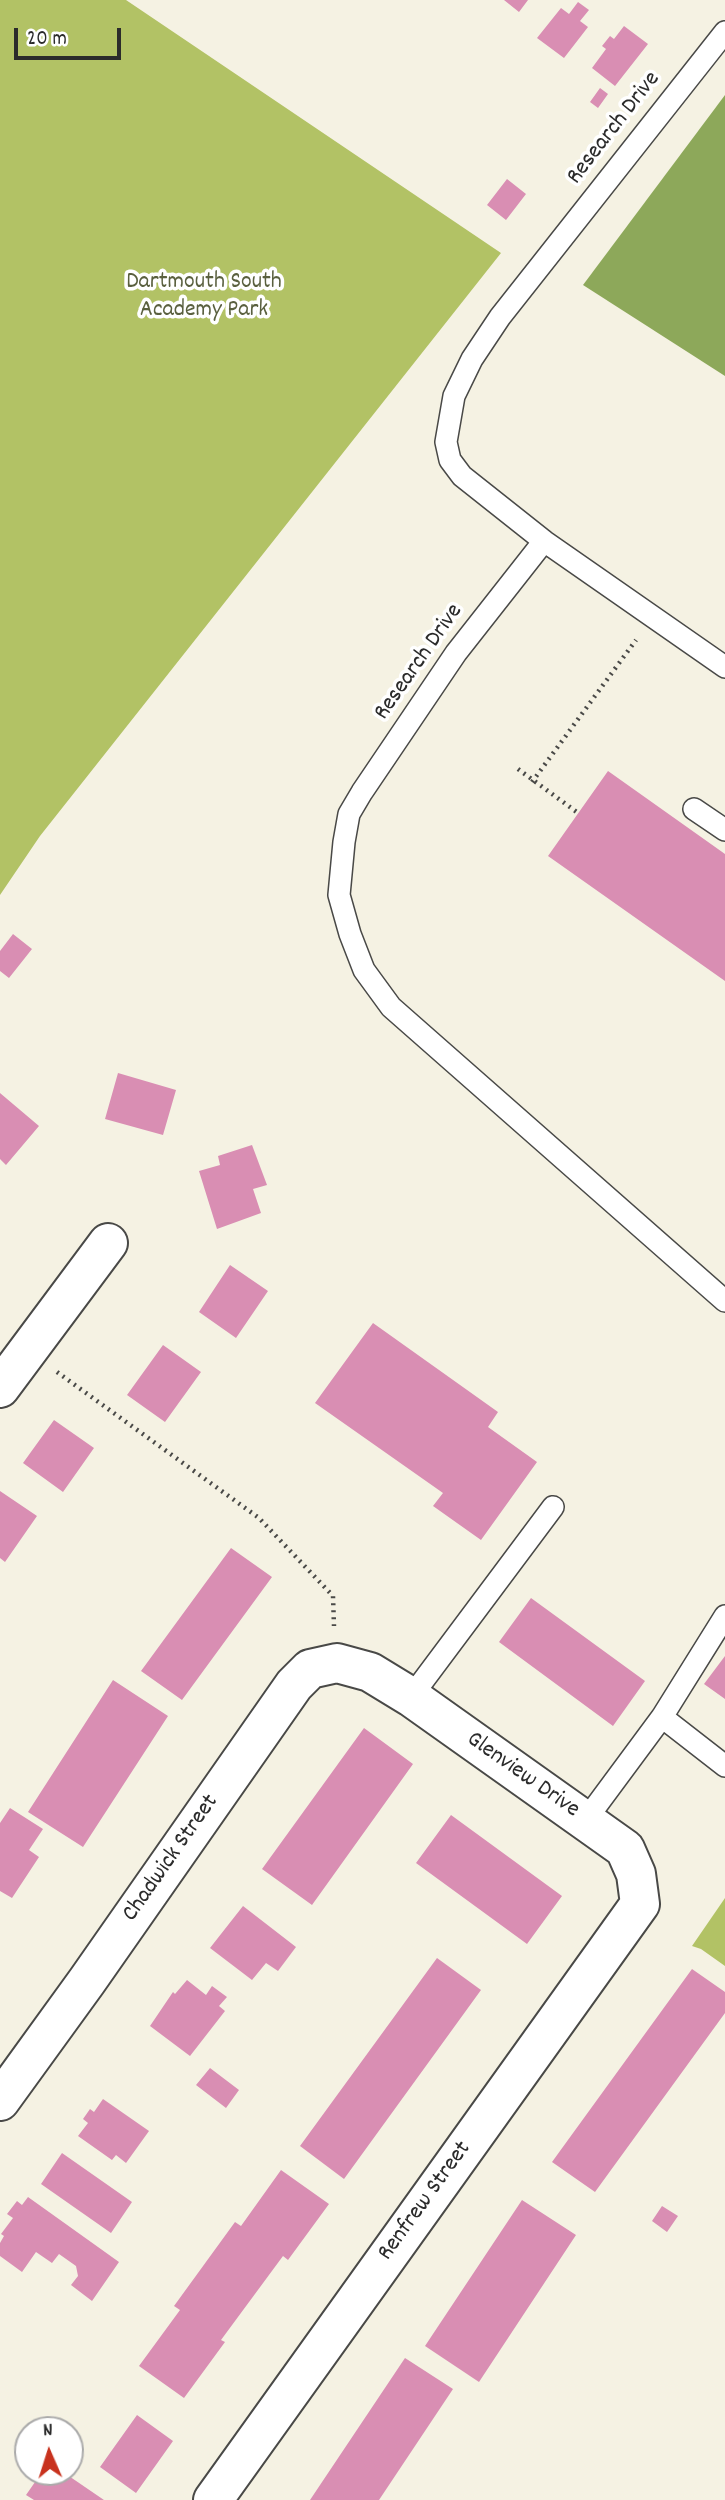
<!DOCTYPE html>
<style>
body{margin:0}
#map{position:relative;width:725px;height:2500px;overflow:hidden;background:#f5f2e3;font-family:Dekko,sans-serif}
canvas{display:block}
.north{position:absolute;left:14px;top:2416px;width:70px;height:70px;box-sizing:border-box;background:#fff;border:2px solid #aaa;border-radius:50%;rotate:357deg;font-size:19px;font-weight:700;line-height:28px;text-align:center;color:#2b2b2b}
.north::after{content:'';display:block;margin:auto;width:24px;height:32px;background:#c8321e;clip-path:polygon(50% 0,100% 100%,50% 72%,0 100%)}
.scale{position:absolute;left:14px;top:28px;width:107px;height:32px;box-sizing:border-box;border:4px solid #2b2b2b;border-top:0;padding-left:9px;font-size:21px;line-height:24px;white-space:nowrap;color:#2b2b2b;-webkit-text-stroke:5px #fff;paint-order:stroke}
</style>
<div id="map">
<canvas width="725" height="2500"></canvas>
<div class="north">N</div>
<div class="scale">20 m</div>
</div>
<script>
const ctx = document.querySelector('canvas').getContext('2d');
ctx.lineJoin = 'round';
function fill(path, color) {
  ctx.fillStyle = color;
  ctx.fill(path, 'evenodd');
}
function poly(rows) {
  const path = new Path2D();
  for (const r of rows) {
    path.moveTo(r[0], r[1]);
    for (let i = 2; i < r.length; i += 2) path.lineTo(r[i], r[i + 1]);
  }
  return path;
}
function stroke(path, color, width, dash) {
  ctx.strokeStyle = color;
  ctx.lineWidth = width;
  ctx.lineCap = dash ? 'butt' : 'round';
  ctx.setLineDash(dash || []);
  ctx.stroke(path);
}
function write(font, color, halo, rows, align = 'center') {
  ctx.font = font + ' Dekko,sans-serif';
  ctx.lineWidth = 7;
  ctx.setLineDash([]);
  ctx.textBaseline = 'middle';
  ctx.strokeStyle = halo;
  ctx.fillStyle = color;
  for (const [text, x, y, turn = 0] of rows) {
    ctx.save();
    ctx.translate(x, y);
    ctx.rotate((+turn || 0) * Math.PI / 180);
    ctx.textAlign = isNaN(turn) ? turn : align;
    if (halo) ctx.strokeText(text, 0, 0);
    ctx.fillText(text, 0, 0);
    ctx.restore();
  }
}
const green = poly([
 [0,0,126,0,501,253,40,836,0,895],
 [725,1898,725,1966,701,1949,692,1946]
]);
const forest = poly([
 [725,95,725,376,583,285]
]);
const building = poly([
 [504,0,528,0,519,12],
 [578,2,589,10,580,21,588,27,564,58,537,38,561,8,569,14],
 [624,26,648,44,615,86,592,68,606,49,602,46,610,36,614,39],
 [600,88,608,94,598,108,590,102],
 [507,179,526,194,506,220,487,205],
 [608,771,725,854,725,981,548,856],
 [13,934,32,949,9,978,0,971,0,951],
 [118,1073,176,1090,163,1135,105,1119],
 [0,1093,39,1126,6,1165,0,1159],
 [252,1145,267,1185,253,1189,261,1213,217,1229,199,1171,220,1165,218,1156],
 [230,1265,268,1291,236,1338,199,1312],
 [373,1323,498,1412,488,1427,537,1462,481,1540,433,1506,443,1493,315,1403],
 [163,1345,201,1372,165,1422,127,1395],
 [54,1420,94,1448,63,1492,23,1463],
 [0,1491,37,1516,5,1562,0,1558],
 [231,1548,272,1577,182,1700,141,1671],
 [531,1598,645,1681,613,1726,499,1642],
 [725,1656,725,1699,704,1684],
 [113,1680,168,1716,83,1847,28,1812],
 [364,1728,413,1764,312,1905,262,1869],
 [10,1808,43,1829,29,1850,39,1857,12,1898,0,1891,0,1823],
 [451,1815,562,1896,527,1944,416,1863],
 [243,1906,296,1947,278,1971,266,1963,252,1980,210,1948],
 [437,1958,481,1990,344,2179,300,2146],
 [692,1969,725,1992,725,2013,595,2192,552,2162],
 [187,1980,206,1995,212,1986,227,1997,219,2006,225,2011,190,2056,150,2026,173,1992,175,1994],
 [210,2068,239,2090,226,2108,196,2085],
 [103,2099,149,2131,126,2163,116,2155,112,2160,78,2136,88,2123,83,2119,90,2109,94,2112],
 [62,2153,132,2202,111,2233,41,2184],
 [281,2170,329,2204,288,2260,283,2256,221,2340,225,2342,184,2398,139,2366,180,2310,174,2306,235,2222,241,2226],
 [28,2197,119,2262,92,2301,71,2285,78,2276,76,2266,59,2254,52,2263,36,2252,22,2272,0,2256,0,2243,4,2236,1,2234,13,2218,7,2214,17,2201,22,2205],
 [522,2200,576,2235,479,2382,425,2346],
 [662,2206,678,2216,667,2232,652,2221],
 [405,2358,453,2389,379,2500,310,2500],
 [137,2415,173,2441,136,2493,100,2467],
 [42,2472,63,2472,104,2500,34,2500,26,2495]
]);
const path = poly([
 [518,769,578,813],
 [532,782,636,640],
 [57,1372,259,1518,333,1596,334,1626]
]);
const lane = poly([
 [725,32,500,317,472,359,454,396,446,442,450,460,462,476,544,541,456,653,362,792,349,814,344,842,339,895,350,934,364,970,391,1007,725,1301],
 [544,541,725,667],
 [694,809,725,830],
 [411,1697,553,1507],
 [662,1717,725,1766],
 [585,1821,662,1717,725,1616]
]);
const street = poly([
 [0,1388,108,1243],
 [0,2101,87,1981,294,1685,310,1669,337,1663,370,1672,411,1697,625,1849,636,1874,640,1904,213,2500]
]);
const streetNames = [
 ["Research Drive",615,129,-52],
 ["Research Drive",420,663,-55],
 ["Glenview Drive",522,1776,35],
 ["Chadwick Street",172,1859,-55],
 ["Renfrew Street",426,2202,-54]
];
const parkNames = [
 ["Dartmouth South",204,284],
 ["Academy Park",204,312]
];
fill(green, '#b2c265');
fill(forest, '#8da85a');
fill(building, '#d98eb3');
stroke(lane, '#494947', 24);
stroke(street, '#494947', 42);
stroke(path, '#494947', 4.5, [2, 5]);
stroke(lane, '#fff', 21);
stroke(street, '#fff', 38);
write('24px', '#2b2b2b', '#fff', streetNames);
write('24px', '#5a603f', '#fff', parkNames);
</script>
